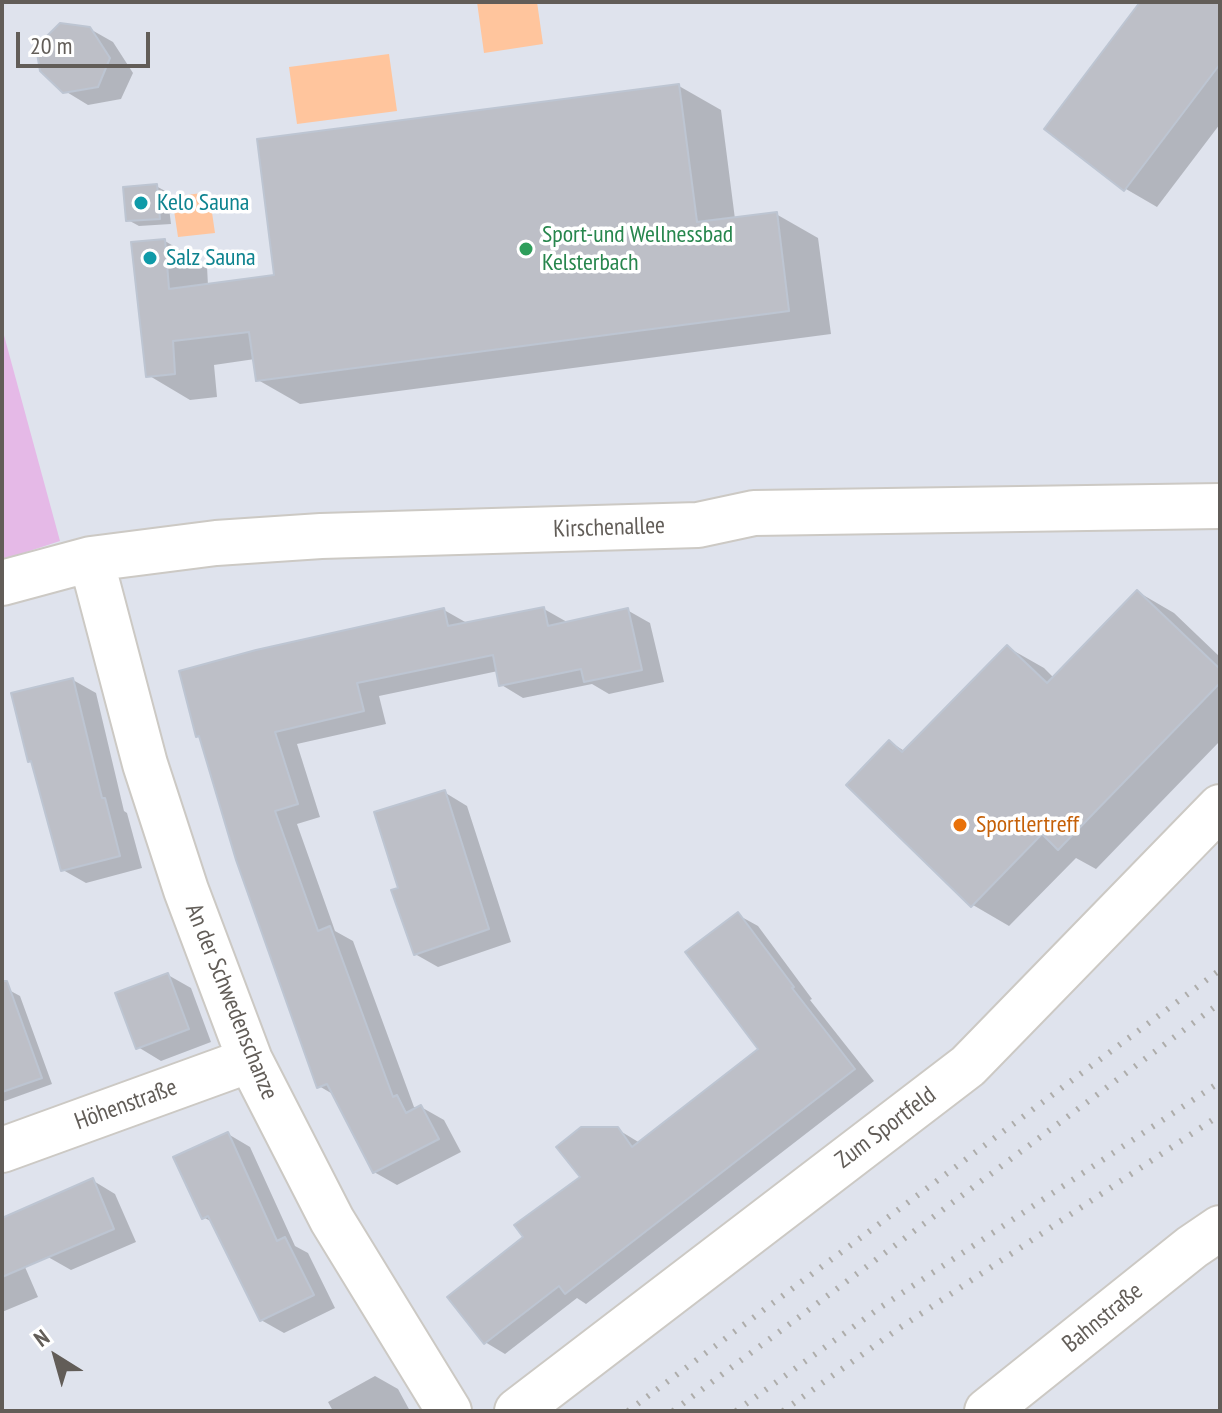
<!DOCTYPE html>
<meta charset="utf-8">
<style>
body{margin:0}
#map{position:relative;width:1222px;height:1413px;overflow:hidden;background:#dfe3ed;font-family:"PT Sans Narrow",sans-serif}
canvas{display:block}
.frame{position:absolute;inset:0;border:4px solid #625d58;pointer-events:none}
.north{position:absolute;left:16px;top:1317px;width:80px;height:80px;-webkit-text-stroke:6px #fff;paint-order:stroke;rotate:323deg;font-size:22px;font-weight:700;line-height:32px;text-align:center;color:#625d58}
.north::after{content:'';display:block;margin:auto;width:28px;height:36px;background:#625d58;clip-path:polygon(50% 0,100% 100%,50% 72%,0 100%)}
.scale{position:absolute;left:16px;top:32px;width:134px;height:36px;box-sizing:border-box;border:4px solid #625d58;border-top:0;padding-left:10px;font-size:24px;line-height:28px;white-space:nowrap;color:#625d58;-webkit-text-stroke:6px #fff;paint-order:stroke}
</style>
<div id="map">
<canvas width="1222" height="1413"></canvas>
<div class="frame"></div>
<div class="north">N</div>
<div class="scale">20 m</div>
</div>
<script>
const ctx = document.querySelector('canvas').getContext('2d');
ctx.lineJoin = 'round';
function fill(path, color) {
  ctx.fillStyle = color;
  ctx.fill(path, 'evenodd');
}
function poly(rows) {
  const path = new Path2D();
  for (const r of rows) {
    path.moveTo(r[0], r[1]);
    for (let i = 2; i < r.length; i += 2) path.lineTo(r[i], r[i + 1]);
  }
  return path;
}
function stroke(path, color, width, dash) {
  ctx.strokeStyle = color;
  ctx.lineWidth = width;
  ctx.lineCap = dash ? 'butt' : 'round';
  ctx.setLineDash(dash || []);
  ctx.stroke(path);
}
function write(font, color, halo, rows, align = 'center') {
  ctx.font = font + ' "PT Sans Narrow",sans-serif';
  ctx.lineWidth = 7;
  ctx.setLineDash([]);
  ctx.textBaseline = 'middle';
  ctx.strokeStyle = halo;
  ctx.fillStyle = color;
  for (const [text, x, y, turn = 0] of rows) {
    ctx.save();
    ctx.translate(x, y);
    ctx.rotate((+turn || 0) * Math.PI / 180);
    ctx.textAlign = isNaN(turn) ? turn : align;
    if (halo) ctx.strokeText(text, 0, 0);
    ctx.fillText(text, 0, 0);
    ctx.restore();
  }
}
const green = poly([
 [2,328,60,541,2,560]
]);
const water = poly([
 [477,2,537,2,543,44,484,53],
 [389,54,397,111,297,124,289,67],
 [209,192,215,233,178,237,172,197]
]);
const shadow = poly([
 [1143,2,1220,2,1220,124,1157,207,1126,189,1047,129],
 [90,29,113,42,133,73,121,99,88,105,65,91],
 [679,86,721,110,735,219,776,214,818,238,831,334,300,404,258,380,255,359,214,365,217,397,190,400,148,375,165,241,207,266,208,286,276,277],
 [156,186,167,192,171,224,139,226,128,220],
 [1138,592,1174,613,1220,657,1220,741,1096,869,1076,858,1009,926,973,905,890,742,906,752,1007,647,1044,668,1054,678],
 [544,609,567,622,627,610,650,623,664,682,609,694,592,684,523,698,500,684,498,671,379,696,386,724,297,744,320,817,297,824,335,931,353,941,414,1107,421,1107,444,1120,461,1152,397,1185,374,1172,336,1096,319,1086,201,738,198,736,444,610,467,623],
 [73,680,96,693,124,811,127,813,142,868,86,883,63,870,34,764,29,761],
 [444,792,467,806,511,942,438,967,415,954,401,889],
 [738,915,758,926,812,999,810,1000,874,1081,586,1304,577,1298,505,1354,485,1342,525,1238,583,1178,617,1129,640,1143,761,1050],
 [168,975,191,988,211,1042,161,1061,138,1047],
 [9,990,20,996,52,1084,2,1102,2,992],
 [228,1134,250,1147,295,1246,308,1253,335,1308,284,1333,261,1320,214,1223,203,1217],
 [92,1180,115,1194,136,1242,71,1270,48,1257],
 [2,1253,25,1267,38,1297,2,1312],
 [375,1376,398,1389,410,1411,333,1411,328,1402]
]);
const building = poly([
 [1140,2,1220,2,1220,64,1124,191,1044,129,1140,2],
 [60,23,90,27,110,58,98,87,63,93,40,71,36,47,60,23],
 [679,84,697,222,777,212,789,311,256,381,249,332,173,341,175,374,146,377,131,242,165,239,169,289,274,275,257,139,679,84],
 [157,184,160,219,126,221,123,187,157,184],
 [1137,590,1220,669,1220,683,1058,850,1042,834,971,907,846,785,889,740,902,752,1007,645,1047,683,1137,590],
 [544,607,548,626,628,608,642,670,584,682,581,669,499,686,493,655,357,683,364,711,275,732,298,804,275,811,318,931,330,926,393,1097,397,1095,406,1113,421,1105,439,1139,373,1173,327,1084,317,1088,236,860,199,736,196,737,179,671,256,650,444,608,448,626,544,607],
 [73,678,102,798,105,798,120,856,61,871,31,761,28,762,11,693,73,678],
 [445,790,489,929,414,955,391,890,398,888,374,812,445,790],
 [738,912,794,987,792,988,855,1069,565,1294,559,1286,484,1344,447,1297,523,1237,514,1225,580,1177,556,1147,581,1127,618,1127,632,1147,758,1049,685,952,738,912],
 [168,973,189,1029,136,1049,115,993,168,973],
 [2,981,7,981,42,1078,2,1092,2,981],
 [228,1132,277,1241,285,1237,314,1295,260,1321,208,1216,202,1219,173,1157,228,1132],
 [93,1178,114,1229,2,1277,2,1218,93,1178]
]);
const minor = poly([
 [91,559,145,764,186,890,250,1060,332,1220,449,1411],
 [2,583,91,559,216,543,321,536,698,525,754,513,1220,506],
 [2,1150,250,1060],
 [517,1411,968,1066,1220,807],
 [987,1411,1192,1247,1220,1228]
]);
const rail = poly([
 [628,1411,1220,970],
 [673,1411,1220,1003],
 [736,1411,881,1307,1220,1082],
 [783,1411,898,1329,1220,1115]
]);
const markers = [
 [141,203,8,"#0f9aa8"],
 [526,249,8,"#2e9e5b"],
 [150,258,8,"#0f9aa8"],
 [960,825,8,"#e8710a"]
];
const cultureNames = [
 ["Kelo Sauna",157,203],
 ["Salz Sauna",166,258]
];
const leisureNames = [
 ["Sport-und Wellnessbad",542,235],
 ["Kelsterbach",542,263]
];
const streetNames = [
 ["Kirschenallee",609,528,-2],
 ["An der Schwedenschanze",231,1002,68],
 ["Höhenstraße",126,1105,-20],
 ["Zum Sportfeld",886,1128,-37],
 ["Bahnstraße",1103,1318,-39]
];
const foodNames = [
 ["Sportlertreff",976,825]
];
fill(green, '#e5b9e7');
fill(water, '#ffc59d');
fill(shadow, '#0003');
fill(building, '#bdbfc7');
stroke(building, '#bdc5d2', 2);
stroke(minor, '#ccc9c4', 48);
stroke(minor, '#fff', 44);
stroke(rail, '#aeadab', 6, [2, 10]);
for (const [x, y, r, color] of markers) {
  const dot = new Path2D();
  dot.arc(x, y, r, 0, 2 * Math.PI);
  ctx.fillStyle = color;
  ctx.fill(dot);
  stroke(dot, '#fff', 3);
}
write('24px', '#0d838f', '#fff', cultureNames, 'left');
write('24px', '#27864d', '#fff', leisureNames, 'left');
write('24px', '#625d58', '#fff', streetNames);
write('24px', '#c56008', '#fff', foodNames, 'left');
</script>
